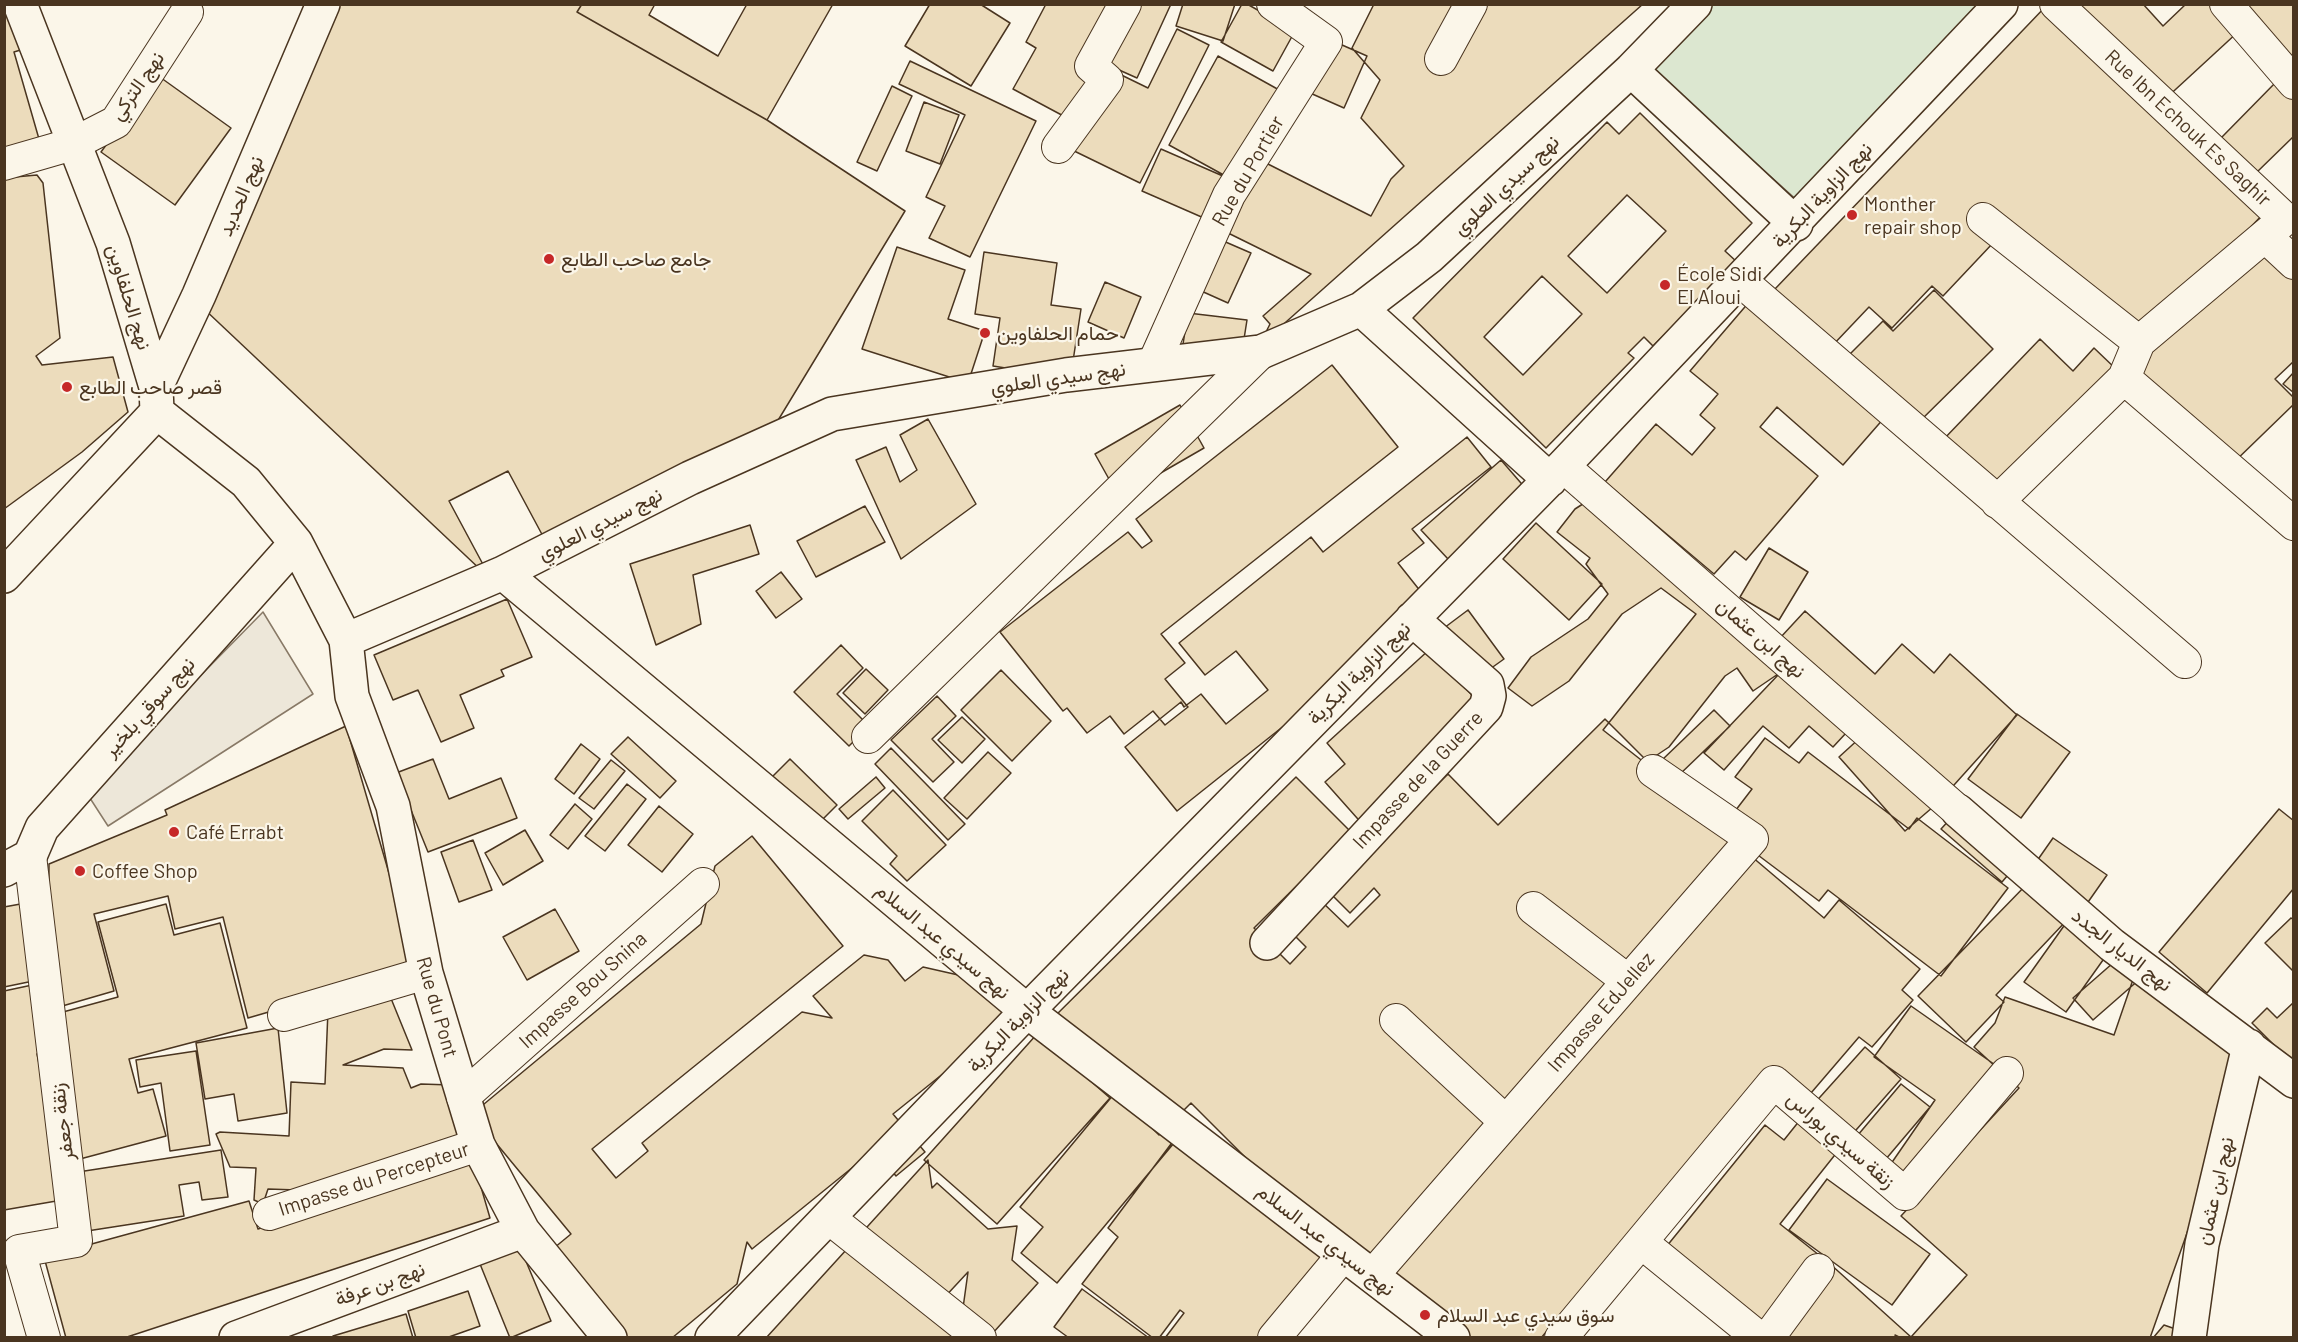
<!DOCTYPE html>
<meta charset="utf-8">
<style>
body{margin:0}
#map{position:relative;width:2298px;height:1342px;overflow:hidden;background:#fbf6e9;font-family:Barlow,sans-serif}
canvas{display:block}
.frame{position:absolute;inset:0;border:6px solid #4a3520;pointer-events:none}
</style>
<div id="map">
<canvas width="2298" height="1342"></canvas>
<div class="frame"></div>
</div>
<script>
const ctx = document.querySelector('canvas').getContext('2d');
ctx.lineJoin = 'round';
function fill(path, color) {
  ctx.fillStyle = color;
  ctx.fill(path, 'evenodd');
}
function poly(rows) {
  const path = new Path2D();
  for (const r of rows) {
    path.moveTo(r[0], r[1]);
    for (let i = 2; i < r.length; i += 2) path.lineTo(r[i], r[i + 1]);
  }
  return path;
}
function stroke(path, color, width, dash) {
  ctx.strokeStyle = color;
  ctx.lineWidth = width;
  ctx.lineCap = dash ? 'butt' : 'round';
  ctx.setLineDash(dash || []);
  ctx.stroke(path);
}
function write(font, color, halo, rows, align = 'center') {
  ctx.font = font + ' Barlow,Vazirmatn,sans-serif';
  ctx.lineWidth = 4.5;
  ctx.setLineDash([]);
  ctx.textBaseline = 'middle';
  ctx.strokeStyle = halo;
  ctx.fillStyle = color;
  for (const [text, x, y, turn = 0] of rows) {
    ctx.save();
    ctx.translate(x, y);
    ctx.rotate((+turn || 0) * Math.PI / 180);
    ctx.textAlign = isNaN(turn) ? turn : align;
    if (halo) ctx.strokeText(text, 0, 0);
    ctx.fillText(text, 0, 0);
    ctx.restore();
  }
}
const green = poly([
 [1706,5,1989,5,1799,202,1646,65,1706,5]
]);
const parking = poly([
 [263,612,313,694,108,826,86,792,263,612]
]);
const building = poly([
 [4,4,27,48,14,52,41,146,4,157,4,4],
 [335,4,582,4,577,12,767,120,905,211,774,427,483,572,202,307,335,4],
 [582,4,655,4,649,15,718,56,747,4,833,4,767,120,577,12,582,4],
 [930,4,980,4,1010,23,971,86,905,46,930,4],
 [1046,4,1115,4,1096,74,1071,120,1013,89,1036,48,1026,42,1046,4],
 [1135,4,1171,4,1137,78,1108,65,1135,4],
 [1183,4,1235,4,1223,41,1176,26,1183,4],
 [1242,4,1247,4,1295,31,1273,71,1221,42,1242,4],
 [1374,4,1643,4,1259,346,1270,324,1263,316,1311,274,1222,230,1258,159,1371,216,1391,179,1404,166,1361,118,1380,80,1352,48,1374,4],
 [2048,4,2268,209,2137,345,2010,225,1943,296,1932,286,1892,328,1869,307,1832,346,1774,290,2048,4],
 [2077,4,2143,4,2163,26,2186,4,2215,4,2239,31,2163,101,2077,4],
 [2245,4,2294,4,2294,62,2245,4],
 [1177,29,1209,45,1140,183,1068,148,1107,68,1148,88,1177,29],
 [1324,37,1367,56,1344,108,1301,89,1324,37],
 [1218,56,1281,91,1231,179,1169,145,1218,56],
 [910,61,1036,121,970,257,929,238,945,206,926,197,965,115,899,84,910,61],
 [157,75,231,128,175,205,101,152,157,75],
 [2278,80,2294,96,2294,136,2256,173,2221,138,2278,80],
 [892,86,912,96,877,171,857,162,892,86],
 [924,102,959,115,940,164,906,151,924,102],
 [1640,113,1752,223,1725,251,1737,262,1653,346,1644,337,1628,353,1634,358,1546,448,1413,318,1607,122,1619,134,1640,113],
 [1627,195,1666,231,1607,293,1568,256,1627,195],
 [1542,276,1582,314,1523,375,1484,337,1542,276],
 [1161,149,1232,180,1213,222,1142,191,1161,149],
 [37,175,43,183,60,338,36,356,42,365,113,357,128,412,82,452,4,509,4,178,37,175],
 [2265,235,2294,264,2294,361,2275,379,2294,398,2294,404,2228,468,2127,367,2265,235],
 [1221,240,1251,253,1228,303,1199,290,1221,240],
 [897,247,965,270,948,319,985,331,968,383,862,349,897,247],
 [984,252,1057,263,1051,305,1081,309,1071,374,1019,366,1018,370,993,366,1000,318,975,314,984,252],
 [1105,282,1141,297,1124,338,1088,322,1105,282],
 [1934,290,1993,349,1918,423,1850,354,1883,321,1893,331,1934,290],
 [1750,301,1885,417,1843,465,1777,407,1760,427,1818,476,1746,560,1735,551,1714,574,1605,482,1656,424,1692,455,1715,428,1700,415,1718,394,1690,371,1750,301],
 [1188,313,1247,320,1238,377,1179,369,1188,313],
 [2040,339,2073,371,2094,348,2117,370,1997,494,1942,441,2040,339],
 [1332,365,1398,447,1161,634,1185,663,1165,679,1188,707,1165,725,1153,711,1124,734,1110,716,1087,733,1067,708,1063,711,1000,632,1128,532,1142,548,1152,541,1136,519,1332,365],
 [2294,372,2294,393,2283,384,2294,372],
 [1180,405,1204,448,1119,497,1095,454,1180,405],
 [928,419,976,504,901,559,856,460,886,447,900,482,917,470,900,435,928,419],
 [1467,437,1491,467,1412,529,1424,543,1398,563,1433,607,1177,811,1125,747,1181,702,1184,707,1201,694,1226,724,1268,690,1236,651,1205,675,1179,643,1311,537,1323,552,1467,437],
 [1501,460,1527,490,1448,559,1421,530,1501,460],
 [508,471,545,540,486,570,449,501,508,471],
 [1589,500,1778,674,1753,691,1737,668,1725,676,1669,747,1645,763,1603,730,1696,614,1661,588,1622,614,1569,681,1532,706,1508,688,1531,657,1588,619,1608,594,1586,564,1590,558,1557,532,1575,509,1589,500],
 [865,506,885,542,816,577,797,541,865,506],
 [1536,523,1602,584,1569,620,1503,559,1536,523],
 [750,525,759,554,693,575,701,624,656,645,630,564,750,525],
 [1769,548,1808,572,1779,620,1740,597,1769,548],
 [781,572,802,599,776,618,756,591,781,572],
 [507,599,532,657,501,670,504,676,460,695,474,728,441,742,418,690,393,700,374,655,507,599],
 [1468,610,1504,659,1476,679,1440,631,1468,610],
 [1805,611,1875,674,1902,644,1934,673,1950,654,2017,715,1945,795,1860,718,1833,747,1809,726,1789,748,1763,726,1724,770,1704,753,1798,654,1780,638,1805,611],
 [841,645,863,668,837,694,869,726,849,746,794,692,841,645],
 [1430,649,1489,714,1365,827,1325,782,1345,764,1327,743,1430,649],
 [866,669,888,690,865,714,843,693,866,669],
 [1001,670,1051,721,1012,761,961,710,1001,670],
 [937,696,956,716,932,739,954,762,933,782,891,740,937,696],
 [1714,710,1730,726,1678,776,1662,760,1714,710],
 [2017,714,2070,752,2021,818,1968,779,2017,714],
 [962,717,985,739,962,763,938,740,962,717],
 [1605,719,1746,860,1358,1270,1191,1103,1159,1135,1047,1024,1296,777,1351,832,1254,928,1290,964,1306,947,1290,931,1320,900,1348,927,1380,895,1374,888,1350,913,1329,892,1448,774,1498,825,1605,719],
 [346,726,417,969,248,1018,223,917,175,929,168,896,94,914,114,991,52,1009,48,999,49,864,167,815,165,810,346,726],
 [1873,726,1940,801,1905,831,1839,757,1873,726],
 [628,737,676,781,660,798,611,754,628,737],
 [1765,738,1799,763,1808,752,1909,829,1917,818,2008,888,1941,976,1828,890,1819,901,1722,828,1752,789,1735,777,1765,738],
 [581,744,600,759,574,794,555,779,581,744],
 [891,748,965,824,948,840,875,764,891,748],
 [988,752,1011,773,967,819,944,798,988,752],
 [433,759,449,799,501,778,517,818,428,852,396,773,433,759],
 [790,759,837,805,805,837,758,791,790,759],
 [611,760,625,771,594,809,579,798,611,760],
 [876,777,885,788,848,819,839,809,876,777],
 [627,784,646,799,605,851,585,836,627,784],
 [893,790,946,845,907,881,890,864,897,856,862,821,893,790],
 [575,804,592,819,568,849,550,835,575,804],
 [1964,804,2024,856,2002,882,1941,829,1964,804],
 [659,806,693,834,662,872,628,845,659,806],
 [2279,809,2294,821,2294,888,2207,993,2159,952,2279,809],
 [525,830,543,861,503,885,485,853,525,830],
 [752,836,843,946,592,1149,616,1178,648,1151,642,1143,802,1012,832,1018,813,996,864,955,888,960,905,981,923,967,1042,994,893,1114,925,1152,896,1176,874,1150,752,1249,747,1242,737,1284,672,1338,627,1338,554,1248,571,1234,472,1114,701,924,715,866,752,836],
 [2053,838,2107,875,2086,905,2032,868,2053,838],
 [473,840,492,890,459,902,441,852,473,840],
 [1751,856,1824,918,1839,900,1920,969,1902,990,1913,1000,1872,1047,1859,1037,1805,1100,1778,1077,1653,1206,1541,1338,1465,1338,1392,1276,1751,856],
 [2029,882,2068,919,1996,995,2004,1002,1966,1042,1918,996,2029,882],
 [26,903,43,979,4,987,4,907,26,903],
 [166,904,174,935,220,923,247,1028,129,1059,138,1093,153,1089,166,1136,80,1159,52,1015,118,997,98,922,166,904],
 [555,909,579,951,527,980,503,937,555,909],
 [2071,916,2113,946,2066,1012,2024,982,2071,916],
 [2291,918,2294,920,2294,972,2265,943,2291,918],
 [2121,956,2141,978,2093,1020,2073,998,2121,956],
 [2138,965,2247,1063,2150,1338,1901,1338,1895,1335,1897,1338,1761,1338,1829,1263,1911,1337,1967,1275,1901,1216,2019,1088,1974,1047,1995,1023,2005,997,2114,1035,2138,965],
 [37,984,46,1049,37,1054,68,1199,4,1210,4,991,37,984],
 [390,996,412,1050,384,1049,343,1065,403,1068,411,1088,421,1084,451,1085,470,1134,297,1190,268,1189,263,1204,254,1200,256,1168,230,1167,216,1134,220,1132,289,1136,291,1082,325,1084,328,1010,390,996],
 [2294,1002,2294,1065,2252,1023,2267,1008,2277,1018,2294,1002],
 [1911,1006,2001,1069,1915,1191,1886,1171,1935,1100,1874,1057,1911,1006],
 [278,1028,287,1113,238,1121,234,1094,205,1099,196,1043,278,1028],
 [1037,1034,1110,1098,997,1224,924,1160,1037,1034],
 [1865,1047,1901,1079,1849,1138,1812,1106,1865,1047],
 [196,1051,210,1145,170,1151,161,1083,140,1087,136,1060,196,1051],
 [1901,1084,1930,1107,1880,1166,1852,1142,1901,1084],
 [1119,1088,1179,1137,1057,1283,1021,1253,1043,1227,1020,1207,1119,1088],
 [1800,1120,1838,1151,1780,1224,1824,1259,1765,1333,1662,1252,1765,1125,1784,1140,1800,1120],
 [1186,1124,1333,1258,1273,1338,1165,1338,1184,1313,1180,1310,1159,1338,1153,1338,1082,1284,1118,1237,1108,1228,1186,1124],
 [221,1150,228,1197,202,1200,199,1182,179,1185,184,1216,87,1231,78,1172,221,1150],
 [472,1156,490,1218,124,1338,66,1338,44,1257,249,1201,258,1229,472,1156],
 [928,1160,932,1188,937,1183,988,1229,1017,1226,1012,1260,1038,1283,992,1334,963,1308,968,1272,942,1300,984,1338,766,1338,928,1160],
 [1827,1179,1930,1254,1892,1305,1789,1230,1827,1179],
 [520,1247,551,1321,510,1338,480,1264,520,1247],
 [1082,1289,1149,1338,1069,1338,1054,1327,1082,1289],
 [468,1291,480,1326,446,1338,416,1338,408,1311,468,1291],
 [406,1314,413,1338,333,1338,333,1336,406,1314],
 [2164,1325,2184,1332,2182,1338,2153,1338,2164,1325]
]);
const pedestrian = poly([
 [2226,4,2294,83],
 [1441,59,1471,4],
 [1058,147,1107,80,1091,66,1125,4],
 [4,164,73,144,116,122,187,12],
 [1983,219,2139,342],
 [2265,236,2294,263],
 [1741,281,2185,662],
 [1153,365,1229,195,1326,42,1273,4],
 [2124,378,2294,524],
 [1563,466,1958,811],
 [1997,502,2124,378,2139,342,2285,219,2056,4],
 [868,737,1261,352],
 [30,856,76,1241,19,1251,44,1338],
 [1533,908,1628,981],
 [284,1015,426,973],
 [1396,1020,1506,1122],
 [463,1097,703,884],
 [269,1214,478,1145],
 [829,1218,980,1338],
 [1641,1242,1759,1338],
 [1372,1276,1752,839,1653,771],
 [1274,1338,1344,1254],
 [1561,1338,1774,1082,1905,1194,2007,1073],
 [1768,1338,1818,1270]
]);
const minor = poly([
 [20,4,113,243,156,387,157,412,246,482,296,543,346,640,352,696,393,806,426,973,478,1145,523,1231,610,1338],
 [1631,70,1796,224],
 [1361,309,1550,480],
 [156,387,199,295,323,4],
 [503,573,1027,1011,1453,1338],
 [4,576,157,412],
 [346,640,503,573,690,478,832,414,1066,375,1261,352,1361,309,1429,257,1631,70,1695,4],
 [1958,811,2112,945,2294,1081],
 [4,870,30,856,42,828,296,543],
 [1267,943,1486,707,1489,696,1487,685,1412,619],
 [236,1338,523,1231],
 [712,1338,1027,1011,1563,466,2001,4],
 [2189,1338,2202,1244,2249,1046]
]);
const markers = [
 [1852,215,6,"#c62828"],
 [549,259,6,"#c62828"],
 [1665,285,6,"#c62828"],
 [985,333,6,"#c62828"],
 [67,387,6,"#c62828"],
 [174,832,6,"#c62828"],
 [80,871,6,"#c62828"],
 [1425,1315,6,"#c62828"]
];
const streetNames = [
 ["نهج التركي",137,86,-55],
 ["Rue Ibn Echouk Es Saghir",2188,128,43],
 ["Rue du Portier",1248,171,-60],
 ["نهج سيدي العلوي",1506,185,-43],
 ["نهج الزاوية البكرية",1822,195,-47],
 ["نهج الحديد",241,196,-67],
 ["نهج الحلفاوين",129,297,73],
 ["نهج سيدي العلوي",1058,378,-8],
 ["نهج سيدي العلوي",600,524,-27],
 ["نهج ابن عثمان",1761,638,41],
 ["نهج الزاوية البكرية",1359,673,-45],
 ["نهج سوقي بلخير",149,707,-48],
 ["Impasse de la Guerre",1418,780,-47],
 ["نهج سيدي عبد السلام",943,941,40],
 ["نهج الديار الجدد",2122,950,38],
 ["Impasse Bou Snina",583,990,-42],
 ["Rue du Pont",437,1007,74],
 ["Impasse EdJellez",1601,1012,-49],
 ["نهج الزاوية البكرية",1018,1020,-46],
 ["زنقة جعفر",62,1122,-97],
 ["زنقة سيدي بوراس",1841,1140,41],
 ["Impasse du Percepteur",374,1179,-18],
 ["نهج ابن عثمان",2215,1191,-77],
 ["نهج سيدي عبد السلام",1326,1240,38],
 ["نهج بن عرفة",380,1284,-20]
];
const poiNames = [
 ["Monther",1864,204],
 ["repair shop",1864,227],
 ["جامع صاحب الطابع",561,259],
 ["École Sidi",1677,274],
 ["El Aloui",1677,297],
 ["حمام الحلفاوين",997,333],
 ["قصر صاحب الطابع",79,387],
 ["Café Errabt",186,832],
 ["Coffee Shop",92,871],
 ["سوق سيدي عبد السلام",1437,1315]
];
fill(green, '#dce7d0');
stroke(green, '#887966', 1.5);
fill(parking, '#ede7d9');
stroke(parking, '#887966', 1.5);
fill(building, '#ecdcbc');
stroke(building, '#4a3520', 1.5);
stroke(pedestrian, '#4a3520', 34);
stroke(minor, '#4a3520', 36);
stroke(pedestrian, '#fbf6e9', 32);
stroke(minor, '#fbf6e9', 33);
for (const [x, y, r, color] of markers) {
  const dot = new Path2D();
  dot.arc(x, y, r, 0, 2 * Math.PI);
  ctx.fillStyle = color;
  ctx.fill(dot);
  stroke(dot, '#fbf6e9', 2);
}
write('20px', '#4a3520', '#fbf6e9', streetNames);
write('20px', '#4a3520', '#fbf6e9', poiNames, 'left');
</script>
